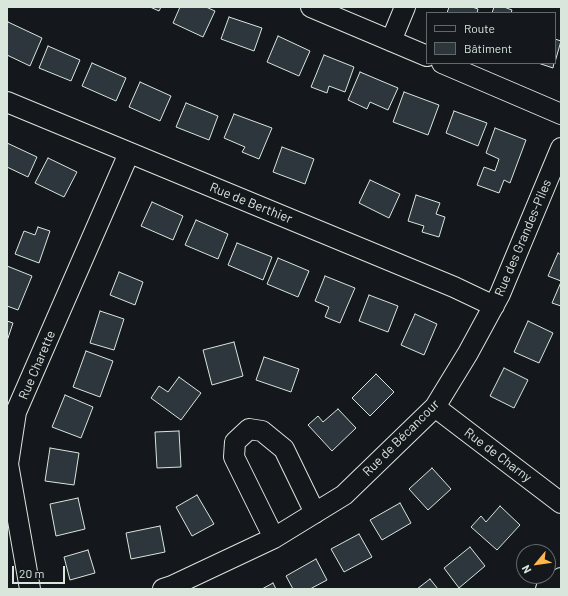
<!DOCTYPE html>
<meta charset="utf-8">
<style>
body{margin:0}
#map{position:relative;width:568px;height:596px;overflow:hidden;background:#14181c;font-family:Barlow,sans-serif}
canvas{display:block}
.frame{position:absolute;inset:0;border:8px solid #d8e6dc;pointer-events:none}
.legend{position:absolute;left:426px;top:12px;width:130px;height:52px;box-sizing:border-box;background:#14181c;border:1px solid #626a69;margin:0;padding:5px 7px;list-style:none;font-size:12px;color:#d8e6dc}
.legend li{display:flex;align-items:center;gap:8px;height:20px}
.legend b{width:20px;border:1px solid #626a69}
.north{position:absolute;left:516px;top:544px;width:40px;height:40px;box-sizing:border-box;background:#14181c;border:1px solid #626a69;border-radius:50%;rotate:241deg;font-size:11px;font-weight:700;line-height:16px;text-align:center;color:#d8e6dc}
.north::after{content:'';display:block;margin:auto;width:14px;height:18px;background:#ffb74d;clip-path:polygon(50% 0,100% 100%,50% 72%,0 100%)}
.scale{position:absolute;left:12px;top:566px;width:53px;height:18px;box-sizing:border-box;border:2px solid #d8e6dc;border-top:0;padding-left:5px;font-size:12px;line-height:14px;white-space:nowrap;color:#d8e6dc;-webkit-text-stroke:3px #14181c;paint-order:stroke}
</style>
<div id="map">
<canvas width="568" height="596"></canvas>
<div class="frame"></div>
<ul class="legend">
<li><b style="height:5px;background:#14181c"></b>Route</li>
<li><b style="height:11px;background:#2c363c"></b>Bâtiment</li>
</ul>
<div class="north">N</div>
<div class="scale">20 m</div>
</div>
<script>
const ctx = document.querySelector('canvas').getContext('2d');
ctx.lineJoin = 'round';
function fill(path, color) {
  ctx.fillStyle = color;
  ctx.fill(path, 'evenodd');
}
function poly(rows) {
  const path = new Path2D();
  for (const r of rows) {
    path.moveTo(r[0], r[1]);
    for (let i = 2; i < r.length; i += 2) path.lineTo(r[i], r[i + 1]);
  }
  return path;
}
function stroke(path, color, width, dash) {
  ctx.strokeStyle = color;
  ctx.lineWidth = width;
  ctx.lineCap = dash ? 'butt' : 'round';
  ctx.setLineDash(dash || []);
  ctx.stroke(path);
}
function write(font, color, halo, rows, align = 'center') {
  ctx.font = font + ' Barlow,sans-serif';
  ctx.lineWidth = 3;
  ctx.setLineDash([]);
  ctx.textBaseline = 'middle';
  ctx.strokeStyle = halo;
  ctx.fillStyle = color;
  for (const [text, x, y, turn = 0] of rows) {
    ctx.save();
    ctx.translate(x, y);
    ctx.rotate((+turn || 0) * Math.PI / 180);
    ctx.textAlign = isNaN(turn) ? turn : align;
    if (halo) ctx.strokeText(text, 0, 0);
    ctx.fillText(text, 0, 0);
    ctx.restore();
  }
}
const building = poly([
 [150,7,161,7,159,11,150,7],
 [180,7,206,7,215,11,203,37,173,23,180,7],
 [449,7,472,7,478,9,477,13,447,13,449,7],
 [494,7,504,7,512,10,511,13,492,13,494,7],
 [229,17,262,28,254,51,221,39,229,17],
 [8,22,42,38,30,66,7,55,7,25,8,22],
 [278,36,310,51,299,76,267,62,278,36],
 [555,39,561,41,555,62,555,39],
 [48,46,80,60,71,81,39,68,48,46],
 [324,55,354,67,345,92,329,86,327,93,311,87,324,55],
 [92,63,126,78,116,101,82,86,92,63],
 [538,63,554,63,553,68,538,63],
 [360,72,398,88,388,110,370,102,367,109,348,100,360,72],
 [140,82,171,96,160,121,129,107,140,82],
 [404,92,439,105,428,135,393,122,404,92],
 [186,103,218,116,209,140,176,127,186,103],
 [454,111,487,123,478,146,446,133,454,111],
 [234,114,272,128,259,159,242,152,245,147,224,138,234,114],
 [495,128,526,140,510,183,504,180,499,193,477,185,484,167,495,171,499,159,486,153,495,128],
 [7,143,37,157,28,177,7,167,7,143],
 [282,147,314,159,305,184,273,172,282,147],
 [48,158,77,172,64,197,35,183,48,158],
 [370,180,400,194,389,218,359,203,370,180],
 [416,195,440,203,436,214,445,217,439,237,422,232,424,226,408,221,416,195],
 [152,202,183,216,173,240,141,226,152,202],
 [196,220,228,234,218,259,185,245,196,220],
 [38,227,50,231,39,263,15,254,24,231,35,235,38,227],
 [237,243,272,257,263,280,228,265,237,243],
 [558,253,561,255,561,281,548,276,558,253],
 [278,258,309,271,298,297,267,284,278,258],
 [7,266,32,276,18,310,7,306,7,266],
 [119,272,143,282,135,305,110,295,119,272],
 [325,276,355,288,340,323,325,317,329,307,315,301,325,276],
 [561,282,561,306,552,303,561,282],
 [369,295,398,306,388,332,359,321,369,295],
 [100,311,124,319,114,350,90,343,100,311],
 [415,314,437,324,424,355,401,345,415,314],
 [7,321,13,323,7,341,7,321],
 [528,321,553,333,539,363,514,352,528,321],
 [234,342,243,376,212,385,203,350,234,342],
 [86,351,113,361,100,397,73,387,86,351],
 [264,357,299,369,291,392,256,380,264,357],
 [504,368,528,380,514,408,490,396,504,368],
 [376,374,394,392,370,416,352,398,376,374],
 [179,377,201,393,181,420,151,398,159,386,168,392,179,377],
 [65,395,93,407,81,438,52,427,65,395],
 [338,409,356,428,332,451,308,425,318,416,323,422,338,409],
 [179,431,181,467,157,468,155,432,179,431],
 [50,448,79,453,74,485,45,481,50,448],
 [432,468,451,489,428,510,409,489,432,468],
 [197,495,214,524,192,536,176,507,197,495],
 [78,498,85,529,56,536,50,504,78,498],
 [400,503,411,523,382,540,370,520,400,503],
 [500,506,520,525,497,550,471,527,481,516,486,522,500,506],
 [160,526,165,552,131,559,126,533,160,526],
 [359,534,372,557,344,572,331,549,359,534],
 [470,547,485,566,459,588,444,568,470,547],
 [88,550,95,573,70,580,64,557,88,550],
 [316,559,327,580,310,589,293,589,286,576,316,559],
 [430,579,438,589,417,589,430,579],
 [273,583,276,589,262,589,273,583]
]);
const minor = poly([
 [311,7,427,56],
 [391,41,405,7],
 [442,63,561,114],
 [7,102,454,287,494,306],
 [435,407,561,503],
 [274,538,234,457,235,442,249,429,262,431,284,449,315,513],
 [30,589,8,464,16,412,129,153],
 [163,589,172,586,274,538,344,495,435,407,468,353,500,294,561,148],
 [546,589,561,578]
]);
const streetNames = [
 ["Rue de Berthier",251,203,22],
 ["Rue des Grandes-Piles",523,238,-67],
 ["Rue Charette",37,365,-67],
 ["Rue de Bécancour",401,438,-45],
 ["Rue de Charny",498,455,37]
];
fill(building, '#2c363c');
stroke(building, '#d8e6dc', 1);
stroke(minor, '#d8e6dc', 22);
stroke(minor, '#14181c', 20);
write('13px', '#d8e6dc', '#14181c', streetNames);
</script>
